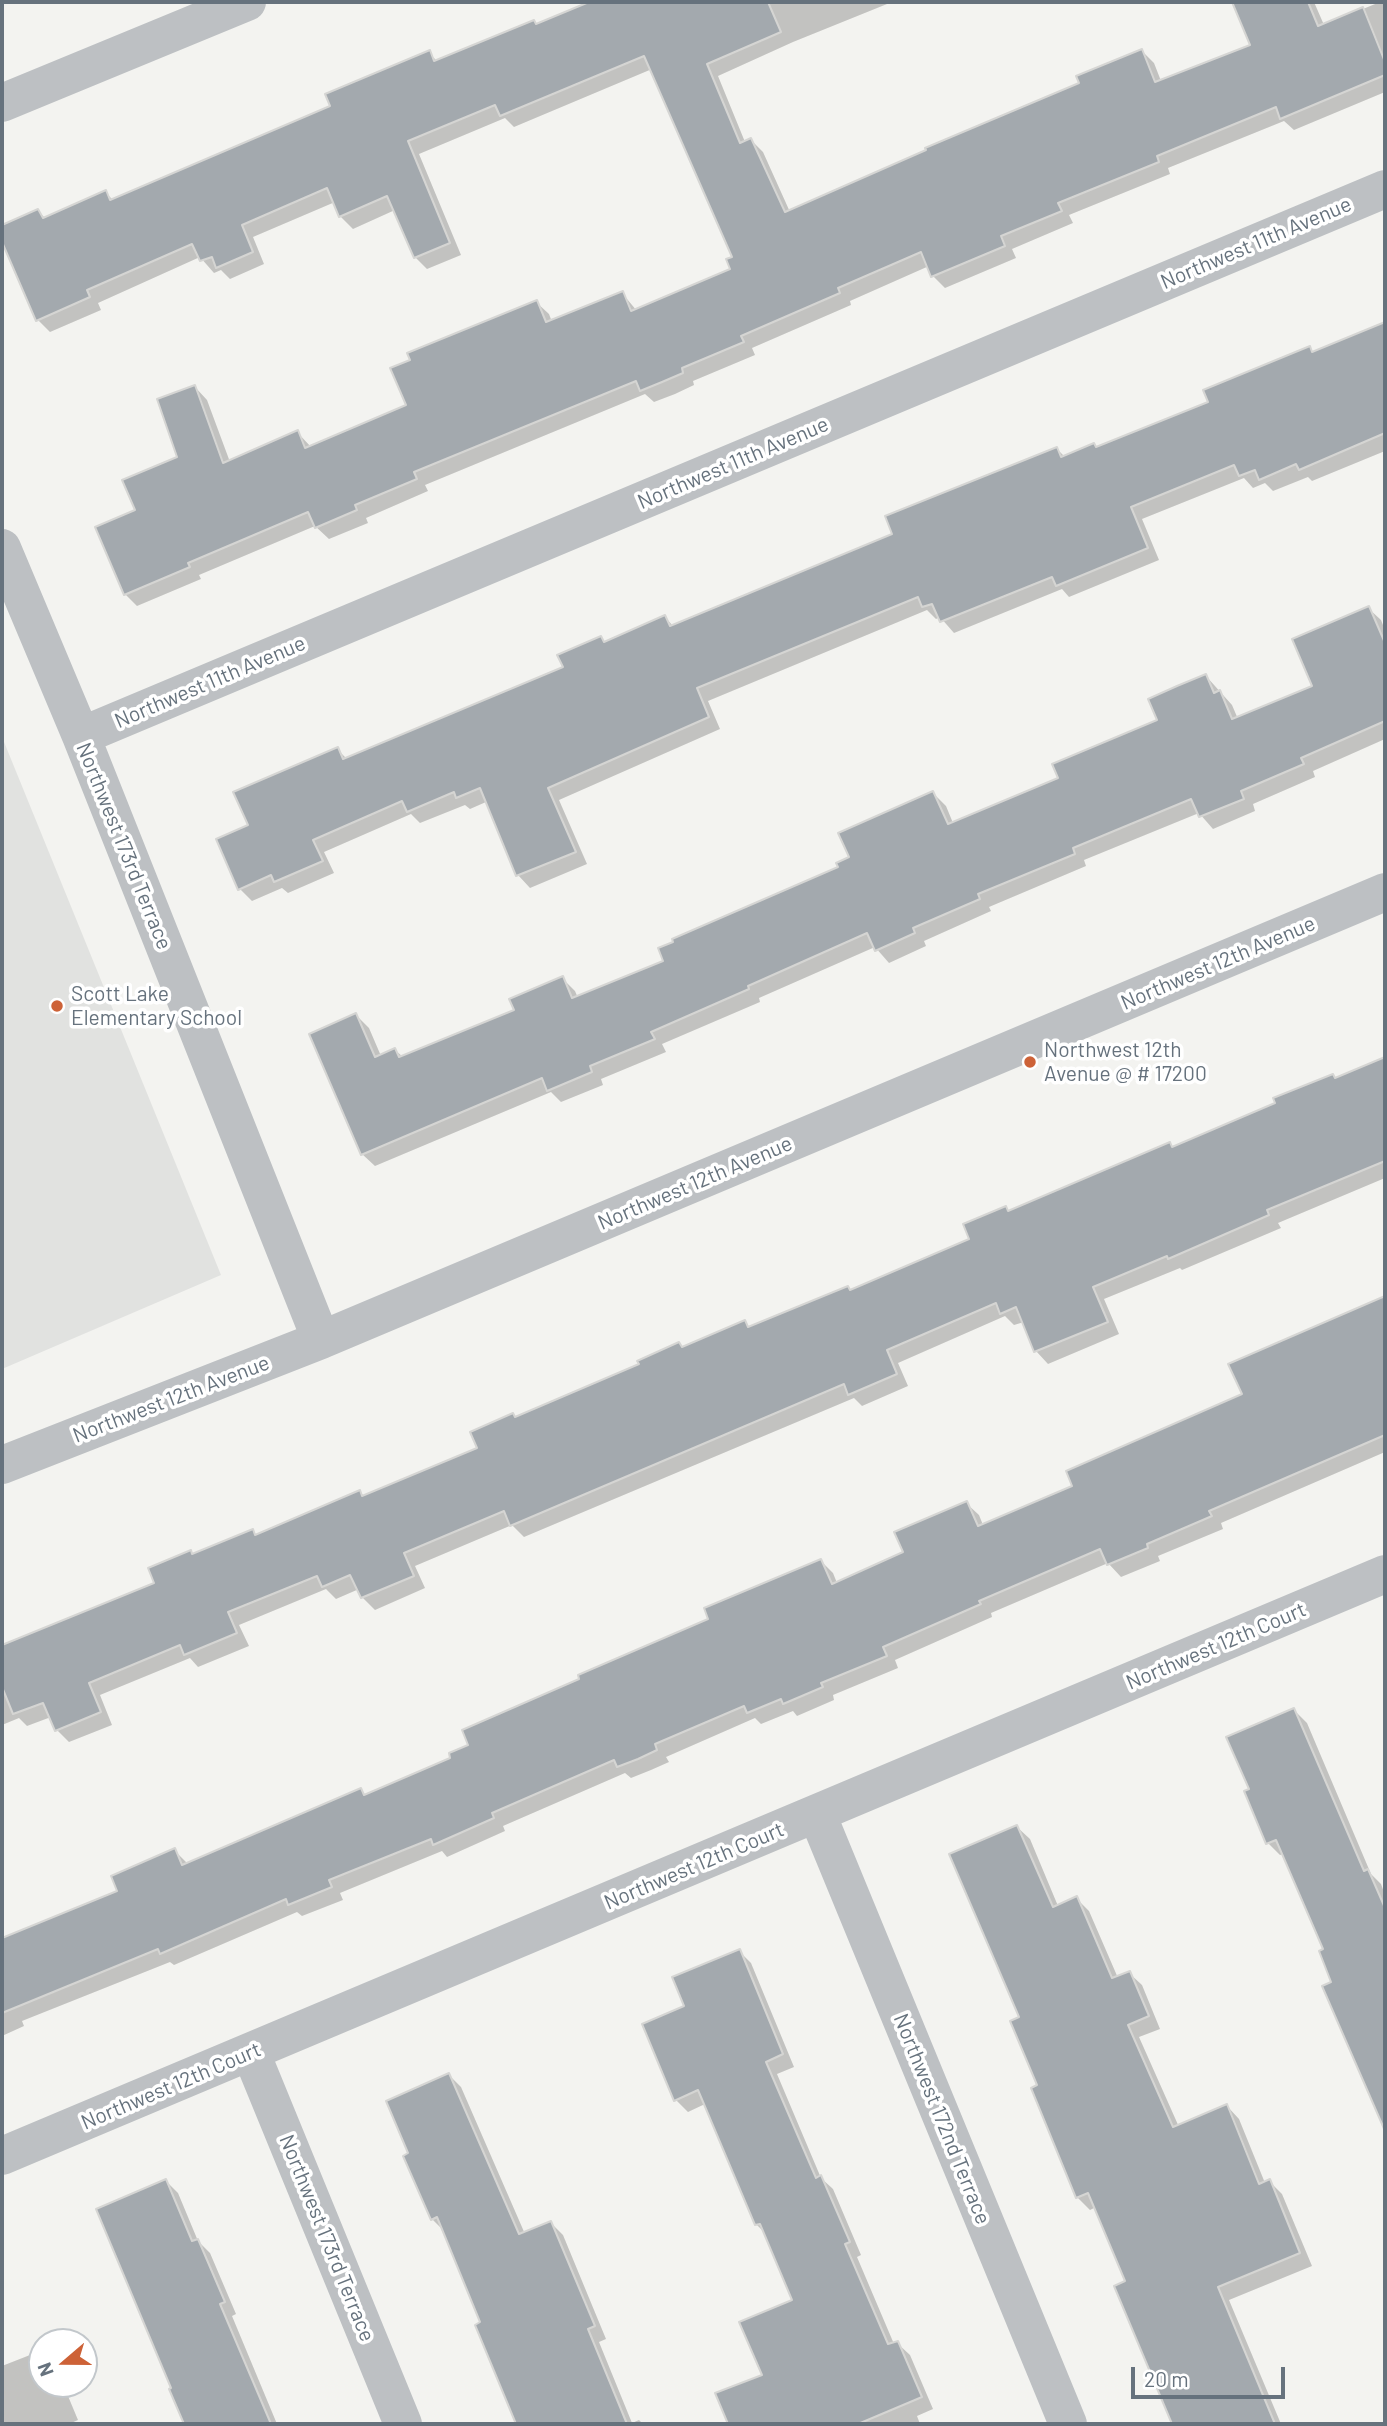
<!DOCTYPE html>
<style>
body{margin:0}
#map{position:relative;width:1387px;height:2426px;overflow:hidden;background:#f3f3f0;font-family:Barlow,sans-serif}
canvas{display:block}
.frame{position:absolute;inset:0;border:4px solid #66727d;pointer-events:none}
.north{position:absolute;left:28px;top:2328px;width:70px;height:70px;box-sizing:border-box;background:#fff;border:2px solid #c2c7cb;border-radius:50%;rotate:250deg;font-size:19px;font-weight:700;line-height:28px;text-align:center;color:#66727d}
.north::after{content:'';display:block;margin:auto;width:24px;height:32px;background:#cd6237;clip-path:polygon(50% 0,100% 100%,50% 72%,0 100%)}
.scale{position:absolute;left:1131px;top:2367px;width:154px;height:32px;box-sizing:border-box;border:4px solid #66727d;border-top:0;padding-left:9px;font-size:21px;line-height:24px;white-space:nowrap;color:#66727d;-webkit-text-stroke:5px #fff;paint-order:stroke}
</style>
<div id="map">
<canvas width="1387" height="2426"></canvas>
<div class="frame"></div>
<div class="north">N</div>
<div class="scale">20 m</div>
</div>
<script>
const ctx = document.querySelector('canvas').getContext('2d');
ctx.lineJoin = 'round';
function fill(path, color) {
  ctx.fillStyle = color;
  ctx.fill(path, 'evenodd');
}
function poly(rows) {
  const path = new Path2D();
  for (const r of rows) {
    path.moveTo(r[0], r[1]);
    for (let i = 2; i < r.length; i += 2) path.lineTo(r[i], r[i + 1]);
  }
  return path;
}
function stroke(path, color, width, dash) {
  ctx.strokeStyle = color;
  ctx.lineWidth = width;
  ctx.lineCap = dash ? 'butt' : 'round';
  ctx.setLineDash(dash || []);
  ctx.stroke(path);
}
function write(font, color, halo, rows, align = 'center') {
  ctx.font = font + ' Barlow,sans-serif';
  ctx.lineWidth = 7;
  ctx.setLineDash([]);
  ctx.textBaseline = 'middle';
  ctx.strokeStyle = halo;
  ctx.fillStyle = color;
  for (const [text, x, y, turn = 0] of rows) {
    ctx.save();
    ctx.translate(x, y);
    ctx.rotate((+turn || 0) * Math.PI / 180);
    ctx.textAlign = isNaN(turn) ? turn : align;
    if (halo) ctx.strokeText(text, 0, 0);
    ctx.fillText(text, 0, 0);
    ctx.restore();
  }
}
const built = poly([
 [2,737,221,1275,2,1369]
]);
const shadow = poly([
 [593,2,892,2,793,42,718,76,745,142,751,140,763,152,790,212,1081,84,1142,51,1154,63,1161,81,1252,46,1233,2,1314,2,1324,25,1380,2,1385,2,1385,92,1294,130,1284,121,1168,168,1170,174,1069,215,1073,223,1012,249,1016,258,945,288,933,276,929,266,850,301,851,305,752,348,755,355,693,381,694,385,675,394,654,402,645,394,425,485,428,491,366,518,368,523,329,539,315,526,199,575,201,579,137,606,125,594,137,511,180,458,195,387,207,400,230,462,297,432,311,447,408,406,536,302,549,314,552,322,622,293,637,311,733,270,734,258,652,69,514,127,505,118,419,154,461,255,427,269,415,257,395,210,353,229,340,216,335,202,253,237,264,264,230,279,221,270,214,273,200,257,98,303,101,310,50,332,38,320,2,238,2,227,38,211,46,219,106,193,114,201,332,107,429,53,438,62,537,26],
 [1385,324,1385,451,1312,481,1308,477,1273,491,1265,483,1253,488,1244,478,1142,519,1159,560,1069,597,1062,589,954,633,940,617,936,619,927,610,708,701,720,729,559,800,587,864,530,888,518,875,486,802,470,809,465,805,420,823,411,814,324,852,334,873,288,893,282,888,252,901,240,889,251,826,337,749,347,759,565,668,601,638,606,643,665,617,673,626,894,535,1057,449,1065,457,1094,445,1097,448,1210,403,1309,348,1314,353],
 [1368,608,1381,620,1385,630,1385,739,1313,771,1315,777,1253,804,1255,811,1213,829,1199,813,1084,860,1086,866,989,907,991,911,924,941,926,946,889,963,875,947,759,998,760,1002,662,1044,666,1052,601,1079,603,1085,561,1102,551,1092,375,1166,362,1154,356,1015,369,1028,381,1056,395,1050,403,1057,516,1011,562,978,575,991,578,998,665,962,840,868,933,793,946,806,953,823,1061,779,1160,721,1206,676,1232,705,1238,719,1315,686],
 [1385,1059,1385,1178,1278,1223,1281,1228,1182,1270,1180,1268,1104,1299,1119,1334,1048,1364,1036,1351,1024,1322,1014,1325,1005,1316,898,1363,908,1386,862,1406,854,1398,524,1537,512,1525,415,1566,425,1588,375,1610,362,1597,359,1589,336,1599,326,1589,239,1625,249,1646,198,1667,190,1658,100,1695,112,1725,69,1742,57,1730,51,1717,27,1726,19,1718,2,1725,2,1647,157,1584,190,1552,194,1555,252,1531,258,1536,360,1492,365,1497,479,1449,516,1419,744,1322,751,1328,848,1288,852,1291,972,1240,1006,1208,1010,1212,1170,1144,1174,1148],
 [1385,1296,1385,1452,1221,1523,1223,1529,1158,1556,1160,1561,1121,1577,1108,1563,991,1613,992,1617,895,1660,898,1668,833,1695,834,1700,797,1716,793,1711,761,1724,755,1718,666,1757,669,1762,651,1770,631,1778,625,1773,503,1826,505,1831,447,1857,442,1851,340,1893,343,1900,302,1916,297,1912,174,1965,170,1962,22,2021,24,2026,2,2036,2,1941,119,1892,174,1850,188,1864,360,1790,367,1796,453,1759,821,1561,833,1573,837,1583,905,1553,966,1503,979,1515,983,1525,1074,1487,1244,1395,1230,1365],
 [1294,1710,1307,1723,1371,1874,1381,1884,1385,1895,1385,2128,1325,1987,1334,1983,1325,1950,1284,1854,1280,1855,1268,1843,1251,1790],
 [1017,1827,1030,1839,1058,1906,1077,1899,1089,1911,1118,1978,1129,1973,1142,1985,1160,2029,1139,2037,1179,2127,1227,2106,1239,2119,1265,2183,1269,2181,1282,2194,1312,2266,1229,2300,1281,2424,1174,2424,1116,2287,1127,2282,1096,2207,1090,2210,1077,2197,1039,2086,1021,2018],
 [739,1951,751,1963,794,2067,777,2074,821,2178,833,2189,861,2255,857,2257,894,2344,897,2343,910,2355,933,2409,917,2416,920,2424,730,2424,718,2394,764,2376,794,2301,766,2234,756,2224,705,2104,688,2112,676,2100,686,2007],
 [449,2075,461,2087,525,2234,551,2223,563,2235,606,2339,599,2342,632,2423,639,2420,643,2424,518,2424,478,2325,482,2323,444,2231,432,2219,411,2154],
 [166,2181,178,2193,198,2241,210,2253,236,2314,232,2316,277,2424,187,2424,98,2210],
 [30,2355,42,2367,42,2384,63,2384,78,2420,69,2424,2,2424,2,2366]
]);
const building = poly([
 [589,2,768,2,781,32,707,64,740,143,751,138,785,212,926,150,925,148,1079,83,1076,76,1142,49,1155,82,1250,45,1232,2,1308,2,1318,26,1363,7,1385,62,1385,75,1280,119,1276,107,1157,156,1159,162,1058,203,1062,211,1001,236,1005,246,931,277,921,252,838,288,840,293,741,336,744,342,682,368,683,373,662,382,640,391,636,381,414,472,417,479,355,505,357,510,315,528,308,512,188,563,190,567,124,595,95,527,135,510,122,480,177,457,157,399,195,385,223,463,298,430,305,448,406,405,390,368,410,360,407,353,537,300,546,322,623,291,631,311,730,269,726,259,732,257,644,56,500,116,495,105,408,141,450,243,414,258,387,196,339,217,327,188,242,225,253,252,216,268,212,257,200,261,192,244,87,290,90,297,36,321,2,242,2,225,38,209,43,218,106,190,110,200,330,106,325,94,430,50,434,61,534,20,536,24,589,2],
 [1385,322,1385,433,1299,470,1296,464,1259,480,1255,470,1239,476,1234,465,1131,507,1148,548,1056,586,1052,577,940,622,932,604,922,607,918,597,697,688,709,717,548,788,576,852,516,876,480,788,456,798,454,792,407,812,402,801,313,840,323,861,274,882,271,875,238,890,216,839,248,825,233,792,338,747,343,759,563,667,557,655,601,636,604,642,665,615,670,626,892,534,885,516,1057,447,1061,457,1094,443,1096,447,1208,402,1203,390,1310,346,1312,352,1385,322],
 [1369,606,1385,643,1385,721,1301,758,1304,764,1241,791,1244,799,1199,817,1191,799,1073,848,1075,854,978,894,980,899,913,928,915,933,875,951,867,933,748,986,749,989,651,1032,655,1039,590,1066,592,1072,547,1091,542,1078,361,1155,309,1034,356,1013,375,1057,395,1048,399,1057,514,1010,509,999,563,976,572,998,663,961,658,948,673,942,672,939,838,867,836,863,849,857,838,833,933,791,948,824,1058,778,1052,764,1157,720,1148,699,1177,686,1206,674,1214,693,1220,690,1232,719,1312,686,1292,639,1369,606],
 [1385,1057,1385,1161,1267,1210,1269,1215,1168,1259,1167,1256,1093,1287,1108,1322,1034,1352,1016,1307,1000,1314,996,1303,887,1350,897,1374,848,1395,844,1384,510,1526,504,1511,404,1553,414,1576,361,1598,350,1575,322,1587,317,1576,228,1612,237,1633,184,1655,180,1645,89,1683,101,1712,55,1731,43,1703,13,1714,2,1687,2,1645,154,1583,148,1568,191,1550,192,1554,253,1529,255,1535,360,1490,362,1496,477,1448,470,1432,513,1413,515,1417,639,1364,637,1361,679,1342,682,1347,745,1320,748,1327,848,1286,850,1290,969,1239,963,1224,1006,1206,1008,1211,1170,1142,1172,1147,1275,1103,1273,1098,1333,1074,1335,1078,1385,1057],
 [1385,1296,1385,1435,1209,1511,1212,1516,1147,1544,1148,1548,1107,1565,1100,1549,979,1601,981,1604,883,1647,887,1656,821,1683,823,1687,783,1704,781,1699,747,1713,744,1706,655,1744,657,1750,638,1759,617,1767,614,1760,492,1813,494,1818,433,1845,431,1839,329,1880,332,1887,288,1905,286,1899,160,1954,158,1949,2,2013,2,1938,117,1891,111,1876,175,1848,182,1865,361,1788,364,1795,450,1758,449,1753,468,1745,462,1730,579,1679,578,1675,708,1619,704,1608,821,1559,832,1584,903,1552,894,1532,967,1501,978,1526,1072,1486,1066,1471,1242,1394,1228,1364,1385,1296],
 [1294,1708,1364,1871,1368,1869,1385,1908,1385,2131,1322,1986,1331,1982,1319,1951,1323,1949,1276,1840,1266,1844,1244,1791,1249,1789,1226,1737,1294,1708],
 [1017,1825,1053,1907,1077,1896,1112,1978,1130,1971,1149,2016,1128,2025,1173,2127,1227,2104,1259,2184,1270,2179,1300,2253,1218,2287,1275,2424,1172,2424,1114,2286,1125,2281,1088,2193,1076,2198,1031,2088,1037,2085,1010,2021,1019,2017,949,1854,1017,1825],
 [740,1949,783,2054,766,2062,816,2178,821,2175,850,2242,845,2244,888,2344,898,2341,922,2397,858,2424,728,2424,715,2393,762,2375,739,2322,792,2300,760,2224,755,2225,698,2090,674,2101,642,2024,684,2006,672,1977,740,1949],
 [449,2073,519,2234,551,2221,595,2326,588,2329,627,2424,516,2424,475,2325,480,2322,437,2217,431,2220,403,2156,408,2153,386,2101,449,2073],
 [166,2179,192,2241,198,2239,225,2302,220,2304,271,2424,184,2424,169,2389,171,2388,96,2209,166,2179]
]);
const minor = poly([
 [2,103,247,2],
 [2,548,81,736,321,1340],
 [81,736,1385,189],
 [2,1465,321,1340,1385,892],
 [817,1814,1068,2424],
 [251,2053,403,2424],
 [2,2156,1385,1574]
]);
const markers = [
 [57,1006,7,"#cd6237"],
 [1030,1062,7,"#cd6237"]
];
const streetNames = [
 ["Northwest 11th Avenue",1256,243,-23],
 ["Northwest 11th Avenue",733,463,-23],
 ["Northwest 11th Avenue",210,682,-23],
 ["Northwest 173rd Terrace",124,846,68],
 ["Northwest 12th Avenue",1218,963,-23],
 ["Northwest 12th Avenue",695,1183,-23],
 ["Northwest 12th Avenue",171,1399,-21],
 ["Northwest 12th Court",1216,1646,-23],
 ["Northwest 12th Court",694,1866,-23],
 ["Northwest 12th Court",171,2086,-23],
 ["Northwest 172nd Terrace",942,2119,68],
 ["Northwest 173rd Terrace",327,2238,68]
];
const poiNames = [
 ["Scott Lake",71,994],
 ["Elementary School",71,1018],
 ["Northwest 12th",1044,1050],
 ["Avenue @ # 17200",1044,1074]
];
fill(built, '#e1e2e0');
fill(shadow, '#0003');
fill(building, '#a3a9ae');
stroke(building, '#d5d5d3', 2);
stroke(minor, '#bdc0c3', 38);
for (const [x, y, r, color] of markers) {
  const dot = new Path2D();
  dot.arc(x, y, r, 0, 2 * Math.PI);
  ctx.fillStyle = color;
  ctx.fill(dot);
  stroke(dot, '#fff', 2.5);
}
write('21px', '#66727d', '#fff', streetNames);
write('21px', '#66727d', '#fff', poiNames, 'left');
</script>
